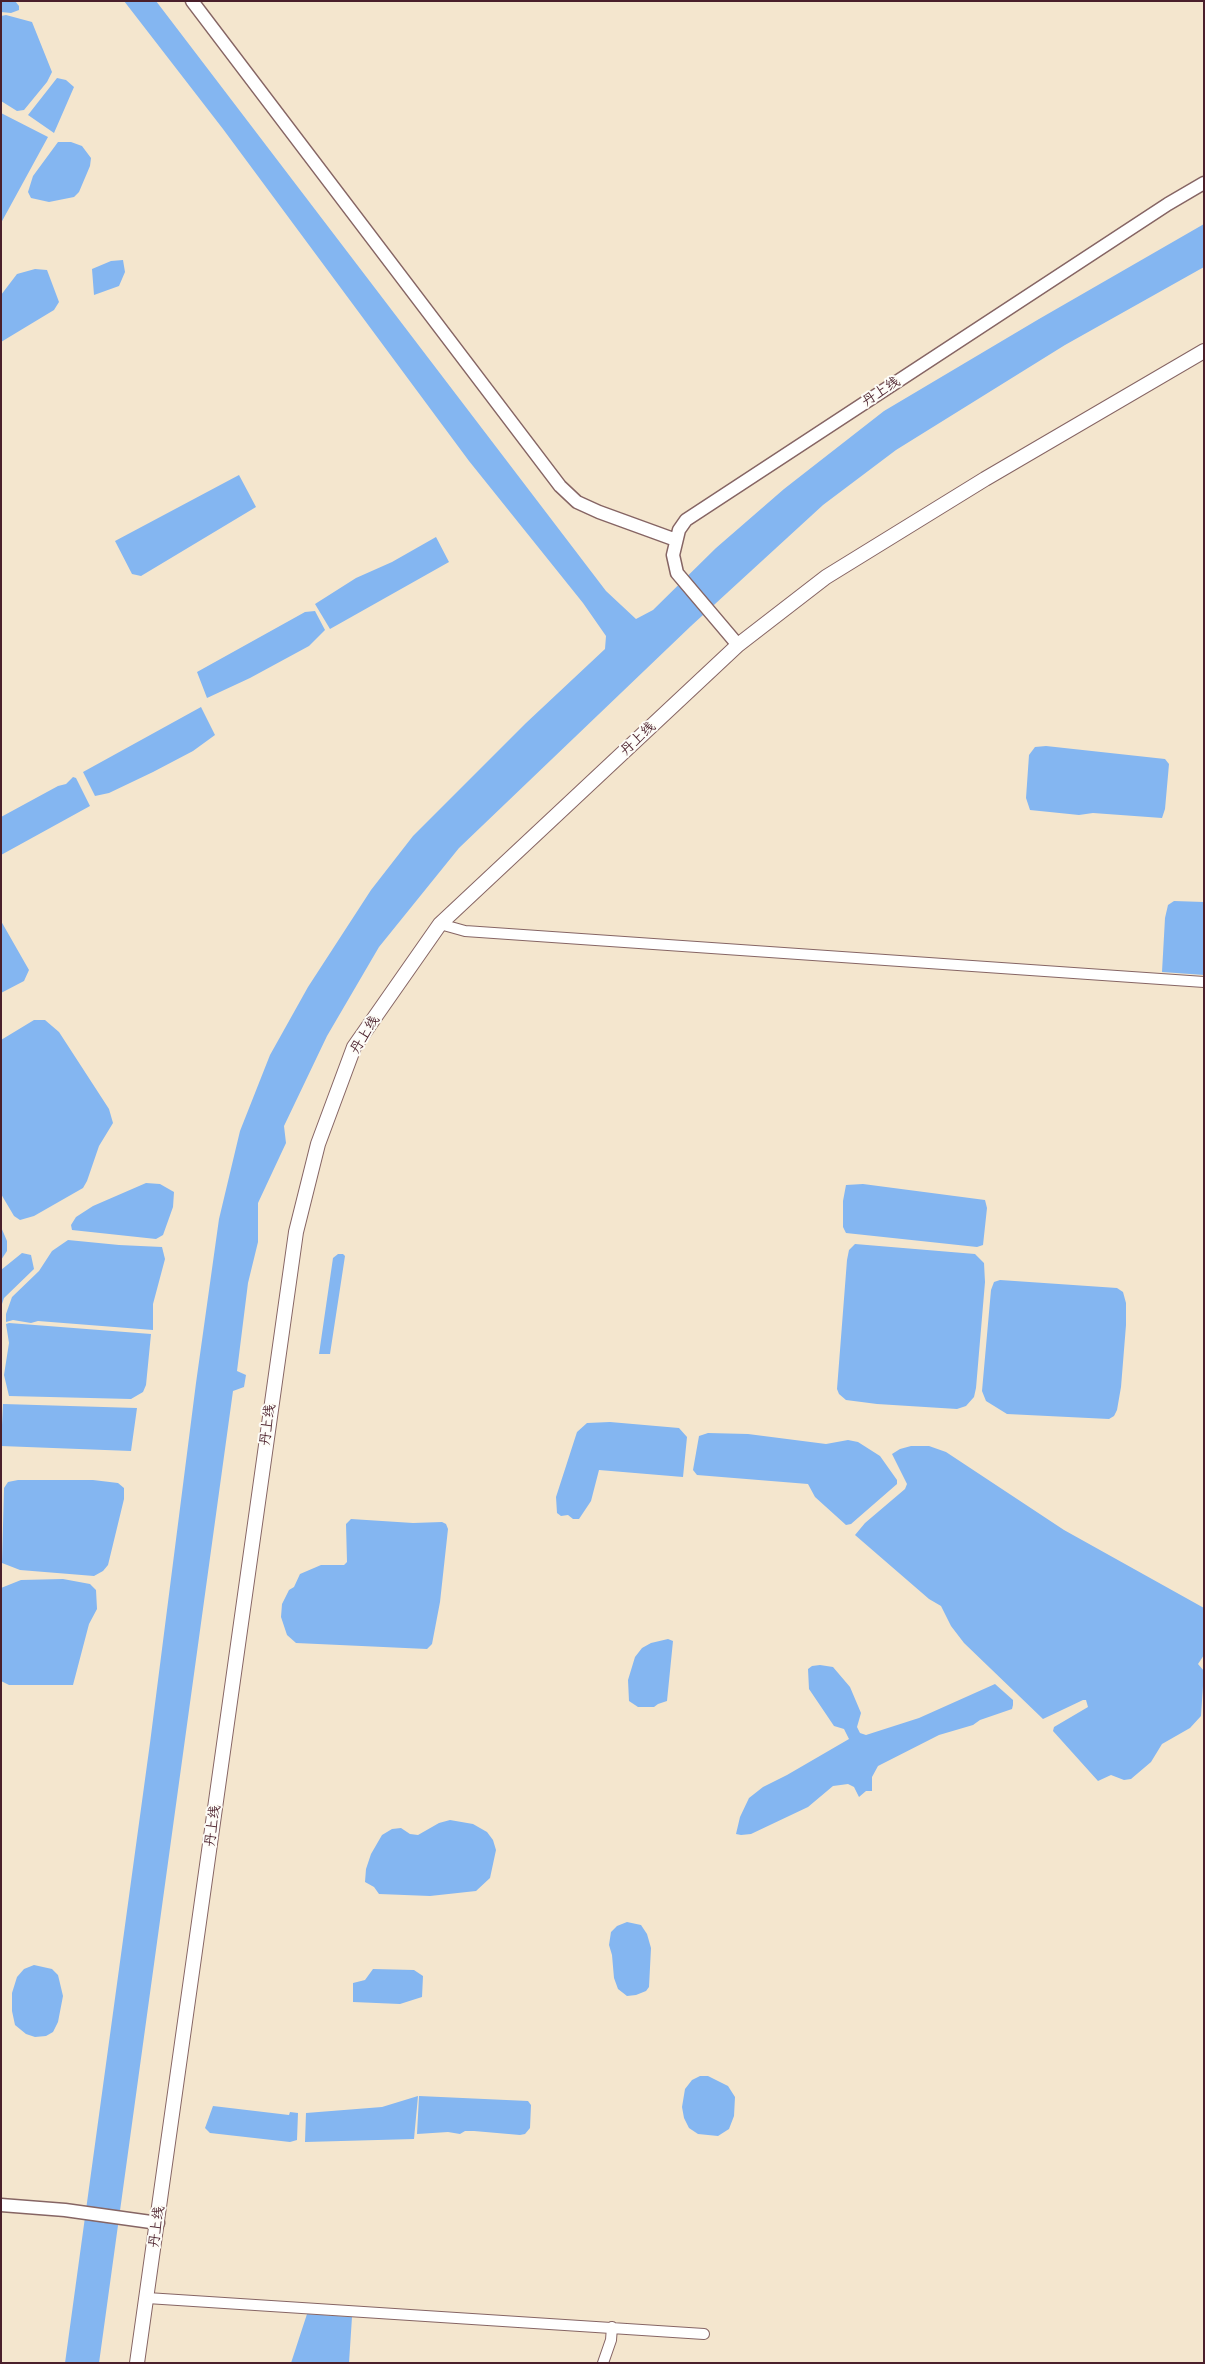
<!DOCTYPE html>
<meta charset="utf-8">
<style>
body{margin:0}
#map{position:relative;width:1205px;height:2364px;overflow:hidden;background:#f4e6ce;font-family:"Patrick Hand",sans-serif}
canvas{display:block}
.frame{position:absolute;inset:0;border:2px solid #4a1f2b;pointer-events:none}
</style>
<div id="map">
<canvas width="1205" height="2364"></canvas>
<div class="frame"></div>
</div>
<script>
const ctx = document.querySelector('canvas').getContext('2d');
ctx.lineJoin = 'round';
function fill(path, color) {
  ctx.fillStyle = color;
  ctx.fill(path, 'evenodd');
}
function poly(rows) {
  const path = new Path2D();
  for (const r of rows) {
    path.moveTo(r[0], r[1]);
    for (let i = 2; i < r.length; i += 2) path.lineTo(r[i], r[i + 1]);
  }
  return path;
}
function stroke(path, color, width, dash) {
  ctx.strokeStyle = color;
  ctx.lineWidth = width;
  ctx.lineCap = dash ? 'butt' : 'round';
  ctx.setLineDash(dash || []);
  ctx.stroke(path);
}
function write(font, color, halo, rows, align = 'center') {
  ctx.font = font + ' "Patrick Hand","LXGW WenKai TC",sans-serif';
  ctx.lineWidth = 4;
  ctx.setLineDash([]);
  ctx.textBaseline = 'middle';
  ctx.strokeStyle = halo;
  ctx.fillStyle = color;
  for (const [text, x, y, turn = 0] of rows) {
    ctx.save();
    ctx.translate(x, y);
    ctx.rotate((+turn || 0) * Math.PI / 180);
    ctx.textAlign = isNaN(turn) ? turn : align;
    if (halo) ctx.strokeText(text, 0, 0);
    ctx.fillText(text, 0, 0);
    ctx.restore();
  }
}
const water = poly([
 [1,1,15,1,19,6,19,10,11,13,1,12],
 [124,1,156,1,606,591,636,619,653,610,716,548,784,489,884,411,1039,319,1204,224,1204,267,1065,345,896,450,823,505,691,626,459,848,379,947,327,1036,284,1126,286,1143,258,1203,258,1242,248,1283,237,1371,246,1375,244,1387,233,1391,99,2363,65,2363,150,1743,196,1383,219,1219,240,1131,270,1055,308,987,371,890,413,836,526,723,605,649,606,636,583,603,469,461,223,129],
 [6,15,32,22,52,72,47,82,24,110,17,111,1,101,1,16],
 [57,78,66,80,74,87,54,133,28,115],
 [1,113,48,137,1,223],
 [58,142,71,142,82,146,91,158,90,166,79,192,74,197,49,202,31,198,28,192,33,176],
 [123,260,125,272,119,286,94,295,92,269,111,261],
 [35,269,47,270,59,302,54,310,1,342,1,295,17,274],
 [239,475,256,507,141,576,132,574,115,541],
 [436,537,449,562,330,629,315,604,356,578,392,562],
 [315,611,325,630,309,646,250,678,207,698,197,672,305,612],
 [201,707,215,735,193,751,153,772,109,793,95,796,83,772],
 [1046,746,1165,759,1169,764,1165,809,1162,818,1093,813,1079,815,1030,810,1026,798,1029,755,1035,747],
 [73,777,76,778,90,806,1,855,1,817,58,786,66,784],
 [1174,901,1204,902,1204,975,1162,972,1165,918,1168,905],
 [1,921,29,970,24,981,1,993],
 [34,1020,45,1020,59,1032,109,1109,113,1123,99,1146,87,1181,83,1188,34,1216,20,1220,14,1216,1,1194,1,1040],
 [146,1183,160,1184,174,1192,173,1207,163,1235,156,1239,72,1230,71,1225,76,1217,93,1206],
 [863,1184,985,1200,987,1208,983,1245,977,1247,846,1233,843,1227,843,1201,846,1185],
 [1,1227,7,1241,7,1251,1,1260],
 [68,1240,119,1245,162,1247,165,1259,153,1304,153,1330,38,1321,31,1323,13,1320,6,1322,6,1314,12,1297,39,1271,52,1251],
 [855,1244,975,1254,984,1263,985,1282,976,1388,974,1397,966,1406,957,1409,877,1404,846,1400,839,1394,837,1389,847,1260,849,1250],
 [22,1253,31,1255,34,1269,4,1298,1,1307,1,1270],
 [338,1254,343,1254,345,1256,330,1354,319,1354,333,1258],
 [1000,1280,1117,1288,1123,1292,1126,1303,1126,1325,1121,1387,1117,1410,1114,1416,1109,1419,1007,1414,986,1401,982,1391,991,1290,994,1282],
 [9,1323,151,1334,146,1385,143,1392,131,1399,9,1396,4,1375,9,1343,6,1324],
 [3,1404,137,1408,131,1451,1,1446],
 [610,1422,679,1428,687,1437,683,1477,599,1470,591,1501,579,1519,573,1519,568,1515,561,1516,557,1513,556,1497,577,1432,587,1423],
 [708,1433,748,1434,826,1444,848,1440,858,1442,880,1456,897,1480,897,1484,851,1524,846,1525,815,1497,808,1484,697,1475,693,1470,699,1436],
 [911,1446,929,1446,946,1452,1064,1530,1204,1608,1204,1655,1198,1664,1204,1671,1201,1716,1190,1728,1162,1744,1151,1762,1131,1779,1124,1780,1111,1775,1098,1781,1053,1731,1054,1727,1088,1707,1086,1700,1083,1700,1043,1719,964,1643,951,1626,941,1606,929,1599,855,1535,865,1523,905,1489,907,1484,892,1454,900,1449],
 [18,1480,93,1480,118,1483,124,1488,124,1499,108,1565,103,1571,94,1576,20,1570,2,1563,4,1488,8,1482],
 [351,1519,413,1523,442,1522,446,1524,448,1529,440,1602,432,1644,427,1649,296,1643,287,1635,281,1617,282,1604,289,1590,294,1587,300,1574,321,1565,344,1565,347,1562,346,1524],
 [63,1579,90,1584,96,1590,97,1609,89,1624,73,1685,9,1685,1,1681,1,1588,21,1580],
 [668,1639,673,1641,667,1701,658,1704,654,1707,638,1707,629,1701,628,1680,635,1657,642,1648,651,1643],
 [820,1665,833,1667,850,1687,861,1713,857,1727,860,1733,866,1735,919,1718,995,1684,1013,1700,1013,1705,1012,1709,980,1720,973,1725,939,1735,878,1766,872,1777,872,1791,866,1791,859,1797,854,1787,848,1784,833,1786,808,1807,751,1834,741,1835,736,1834,740,1817,749,1798,763,1787,787,1775,849,1739,844,1729,834,1726,809,1689,808,1669,812,1666],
 [450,1820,473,1824,487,1832,493,1840,496,1850,490,1878,476,1891,430,1896,379,1894,374,1887,365,1882,366,1869,371,1854,382,1835,392,1829,401,1828,410,1834,418,1835,439,1823],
 [627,1922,641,1925,647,1934,651,1948,649,1987,646,1991,636,1995,627,1996,618,1989,614,1978,612,1955,609,1945,611,1932,617,1926],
 [34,1965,52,1969,58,1975,63,1996,58,2022,53,2032,46,2036,35,2037,26,2034,15,2025,12,2011,12,1993,17,1977,24,1969],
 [373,1969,414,1970,423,1976,422,1997,400,2004,353,2002,353,1983,365,1980],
 [700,2076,708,2076,728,2086,735,2097,734,2116,729,2129,718,2136,698,2134,689,2128,684,2118,682,2107,685,2089,692,2080],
 [418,2096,414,2139,305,2142,306,2113,382,2107],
 [419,2096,528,2101,531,2105,530,2128,525,2134,520,2135,474,2131,465,2131,460,2134,448,2132,417,2134],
 [213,2106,289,2115,290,2112,298,2113,297,2140,290,2142,210,2133,205,2128],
 [307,2314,352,2317,349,2363,291,2363]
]);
const minor = poly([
 [440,924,465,931,1204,982],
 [147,2298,704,2334],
 [603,2363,611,2340,612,2327]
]);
const tertiary = poly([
 [192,1,560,486,577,502,599,512,676,540],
 [738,645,677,573,673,555,679,530,686,520,1168,204,1204,183],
 [1,2205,65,2210,158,2223]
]);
const secondary = poly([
 [137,2363,296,1232,318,1144,354,1047,440,924,738,645,826,577,985,479,1204,351]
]);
const streetNames = [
 ["丹上线",881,392,-33],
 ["丹上线",638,739,-43],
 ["丹上线",365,1035,-58],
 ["丹上线",268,1425,-82],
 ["丹上线",213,1826,-82],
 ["丹上线",157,2227,-82]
];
fill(water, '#84b6f1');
stroke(minor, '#866564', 12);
stroke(tertiary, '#866564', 15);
stroke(secondary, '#866564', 16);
stroke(minor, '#fff', 10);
stroke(tertiary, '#fff', 12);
stroke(secondary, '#fff', 14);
write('14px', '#4a1f2b', '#fdfcf7', streetNames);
</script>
